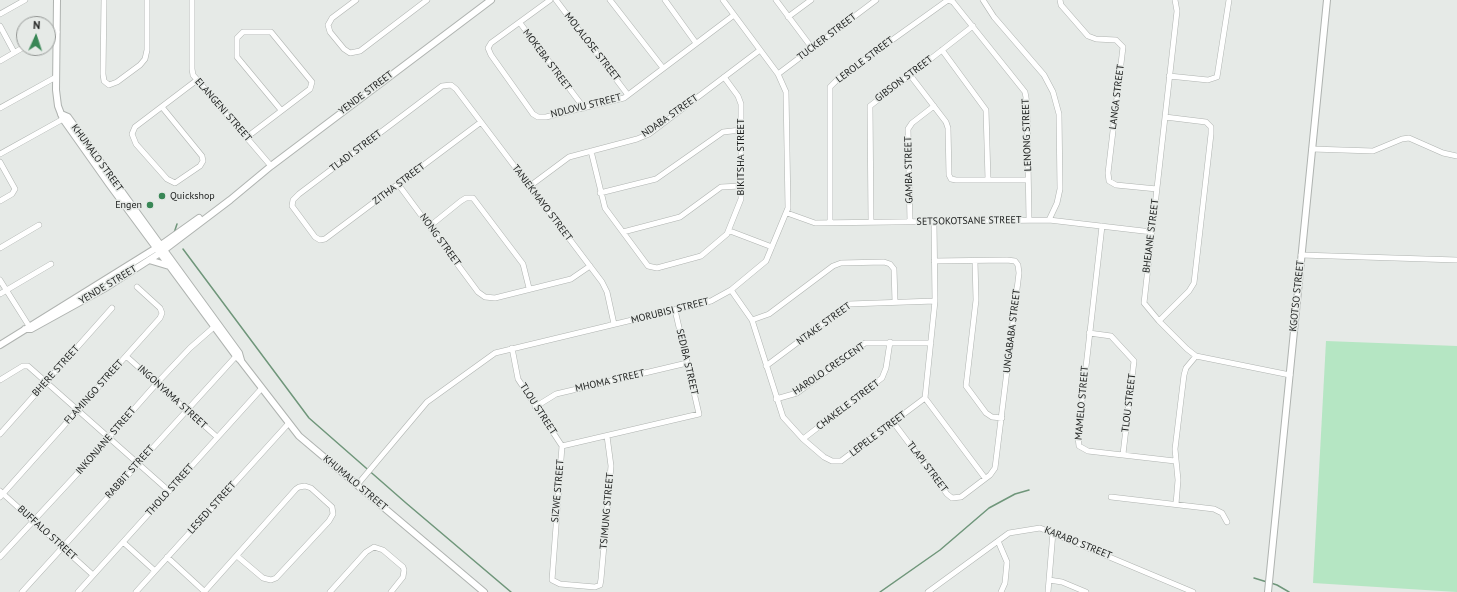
<!DOCTYPE html>
<style>
body{margin:0}
#map{position:relative;width:1457px;height:592px;overflow:hidden;background:#e6eae7;font-family:"PT Sans",sans-serif}
canvas{display:block}
.north{position:absolute;left:16px;top:16px;width:40px;height:40px;box-sizing:border-box;background:#e6eae7;border:1px solid #959896;border-radius:50%;rotate:3deg;font-size:11px;font-weight:700;line-height:16px;text-align:center;color:#1c1e1d}
.north::after{content:'';display:block;margin:auto;width:14px;height:18px;background:#398756;clip-path:polygon(50% 0,100% 100%,50% 72%,0 100%)}
</style>
<div id="map">
<canvas width="1457" height="592"></canvas>
<div class="north">N</div>
</div>
<script>
const ctx = document.querySelector('canvas').getContext('2d');
ctx.lineJoin = 'round';
function fill(path, color) {
  ctx.fillStyle = color;
  ctx.fill(path, 'evenodd');
}
function poly(rows) {
  const path = new Path2D();
  for (const r of rows) {
    path.moveTo(r[0], r[1]);
    for (let i = 2; i < r.length; i += 2) path.lineTo(r[i], r[i + 1]);
  }
  return path;
}
function stroke(path, color, width, dash) {
  ctx.strokeStyle = color;
  ctx.lineWidth = width;
  ctx.lineCap = dash ? 'butt' : 'round';
  ctx.setLineDash(dash || []);
  ctx.stroke(path);
}
function write(font, color, halo, rows, align = 'center') {
  ctx.font = font + ' "PT Sans",sans-serif';
  ctx.lineWidth = 3;
  ctx.setLineDash([]);
  ctx.textBaseline = 'middle';
  ctx.strokeStyle = halo;
  ctx.fillStyle = color;
  for (const [text, x, y, turn = 0] of rows) {
    ctx.save();
    ctx.translate(x, y);
    ctx.rotate((+turn || 0) * Math.PI / 180);
    ctx.textAlign = isNaN(turn) ? turn : align;
    if (halo) ctx.strokeText(text, 0, 0);
    ctx.fillText(text, 0, 0);
    ctx.restore();
  }
}
const green = poly([
 [1326,341,1457,346,1457,592,1313,583]
]);
const stream = poly([
 [174,233,177,224],
 [183,249,309,418,406,503,511,592],
 [1254,578,1267,582],
 [1271,583,1277,585,1289,592],
 [880,592,940,550,989,508,1015,494,1029,490]
]);
const minor = poly([
 [104,0,103,74,104,81,109,85,117,82,140,65,145,59,147,50,147,0],
 [192,0,192,69,193,75,271,166],
 [356,0,332,18,328,25,330,32,344,49,350,53,360,51,427,0],
 [550,0,491,43,488,48,491,55,533,114,538,117,546,117,624,98,734,15],
 [556,0,628,95],
 [610,0,663,68],
 [665,0,696,43],
 [776,0,812,48],
 [983,0,994,17,1044,75,1053,92,1059,114,1060,189,1057,203,1049,220],
 [1060,0,1061,5,1088,36,1096,39,1116,40,1123,47,1108,173,1109,181,1116,185,1157,189],
 [1175,0,1177,11,1144,303,1159,321,1187,349,1196,356,1290,375],
 [0,14,25,0],
 [788,17,811,0],
 [520,23,584,108],
 [0,26,14,52],
 [48,35,57,32],
 [942,50,986,110,988,180],
 [0,61,24,47],
 [778,74,876,0],
 [910,75,946,122,948,128,949,175,951,179,956,180,1028,180],
 [1169,76,1208,80,1217,77,1229,0],
 [162,107,202,156,203,161,200,166,175,183,167,179,136,144,132,134,135,127,197,80],
 [0,108,56,77],
 [481,122,325,239,320,240,315,237,292,206,293,200,299,194,442,86,451,85,456,89,602,282,607,292,614,324],
 [247,137,310,89,312,82,271,32,243,32,237,38,237,57,281,110],
 [1312,149,1373,151,1402,139,1409,138,1443,153,1457,156],
 [591,151,605,208,648,266,657,268,701,256,727,234,741,199,741,104,738,96,724,77],
 [0,154,63,119],
 [0,162,15,189,12,194,0,201],
 [398,184,478,292,485,297,495,298,571,279,590,266],
 [530,186,569,157,637,139,649,134,760,50],
 [600,193,656,179,723,132,741,130],
 [787,213,815,223,1049,220,1152,232],
 [871,222,870,106,973,26],
 [910,222,908,129,912,123,934,106],
 [830,223,830,87,839,78,948,0,953,2,1025,92,1027,103,1029,220],
 [430,226,461,201,466,198,473,198,523,264,529,288],
 [1102,226,1078,437,1079,446,1088,451,1175,461],
 [730,231,772,247],
 [623,232,680,217,721,187,741,186],
 [0,248,39,225],
 [1301,255,1457,260],
 [975,261,976,300,966,386,986,413,992,417,1002,418],
 [0,280,29,326],
 [731,290,752,320,783,417,803,439,824,457,832,461,841,461,925,398,935,301,934,222],
 [0,294,51,264],
 [752,320,769,314,833,266,841,263,884,262,890,264,894,269,895,302],
 [1159,321,1189,291,1194,283,1211,134,1211,127,1206,122,1165,117],
 [1089,333,1111,336,1134,361,1123,454],
 [512,348,518,379,562,446],
 [126,356,217,437],
 [766,366,849,304,935,301],
 [0,380,23,366,28,366,169,491],
 [925,398,985,478],
 [776,399,797,393,865,343,931,343],
 [535,407,556,394,687,363],
 [893,422,947,494,952,498,961,497,990,475,995,468,1019,273,1018,265,1015,261,1007,260,934,261],
 [0,434,112,308],
 [803,439,882,378,886,368,890,342],
 [562,446,552,580,560,584,595,587,600,585,601,579,611,466,607,436],
 [562,446,699,414,675,310],
 [358,484,427,402,495,353,711,301,731,290,766,261,788,208,786,92,778,74,723,0],
 [0,491,93,575],
 [0,497,160,318,162,313,160,308,137,287],
 [1111,497,1214,509,1222,513,1227,522],
 [1176,504,1178,480,1175,449,1184,375,1186,368,1196,356],
 [998,541,1007,562,1005,583,1001,592],
 [123,542,155,571],
 [0,557,75,476,157,383,190,348,214,327],
 [167,557,205,592],
 [1049,580,1062,582,1086,592],
 [205,591,296,489,299,487,305,486,311,488,332,507,333,514,329,521,276,578,271,580,263,578,237,556],
 [22,592,238,354],
 [78,592,262,388],
 [136,592,288,424],
 [330,592,366,552,374,547,383,550,403,567,404,570,403,577,391,592],
 [928,592,1009,533,1040,528,1193,592],
 [1048,592,1053,532]
]);
const tertiary = poly([
 [57,0,56,90,58,106,63,119,109,184,236,356,241,361,299,436,484,592],
 [61,114,68,117,164,250,239,353,241,360],
 [149,260,169,266],
 [25,329,31,329,107,287,160,253,230,200,271,166,491,0],
 [0,345,161,245,199,218],
 [1268,592,1327,0]
]);
const markers = [
 [162,196,4,"#398756"],
 [150,205,4,"#398756"]
];
const streetNames = [
 ["TUCKER STREET",827,37,-37],
 ["MOLALOSE STREET",592,47,52],
 ["MOKEBA STREET",547,60,53],
 ["LEROLE STREET",865,60,-37],
 ["GIBSON STREET",904,79,-37],
 ["YENDE STREET",366,93,-37],
 ["LANGA STREET",1117,97,-83],
 ["NDLOVU STREET",586,106,-14],
 ["ELANGENI STREET",223,110,49],
 ["NDABA STREET",670,116,-35],
 ["LENONG STREET",1027,135,-92],
 ["TLADI STREET",356,151,-37],
 ["BIKITSHA STREET",741,157,-90],
 ["KHUMALO STREET",97,158,54],
 ["GAMBA STREET",909,170,-91],
 ["ZITHA STREET",399,184,-37],
 ["TANJEKMAYO STREET",542,203,53],
 ["SETSOKOTSANE STREET",969,221,-1],
 ["BHEJANE STREET",1151,236,-83],
 ["NONG STREET",440,240,54],
 ["YENDE STREET",108,285,-31],
 ["KGOTSO STREET",1297,296,-84],
 ["MORUBISI STREET",670,311,-14],
 ["NTAKE STREET",824,324,-36],
 ["UNGABABA STREET",1012,331,-83],
 ["SEDIBA STREET",687,362,77],
 ["HAROLO CRESCENT",829,369,-34],
 ["BHERE STREET",56,371,-48],
 ["MHOMA STREET",610,381,-13],
 ["FLAMINGO STREET",94,392,-48],
 ["INGONYAMA STREET",172,397,42],
 ["MAMELO STREET",1082,403,-85],
 ["TLOU STREET",1129,403,-83],
 ["CHAKELE STREET",848,405,-37],
 ["TLOU STREET",538,409,57],
 ["LEPELE STREET",878,434,-37],
 ["INKONJANE STREET",106,441,-49],
 ["TLAPI STREET",927,467,53],
 ["RABBIT STREET",130,472,-48],
 ["KHUMALO STREET",355,483,40],
 ["THOLO STREET",170,490,-48],
 ["SIZWE STREET",558,491,-85],
 ["LESEDI STREET",212,508,-48],
 ["TSIMUNG STREET",607,511,-85],
 ["BUFFALO STREET",47,533,42],
 ["KARABO STREET",1078,543,22]
];
const poiNames = [
 ["Quickshop",170,196],
 ["Engen",142,205,"right"]
];
fill(green, '#b5e6c3');
stroke(stream, '#6f967a', 1.5);
stroke(minor, '#afb3b0', 6);
stroke(tertiary, '#afb3b0', 8);
stroke(minor, '#fff', 5);
stroke(tertiary, '#fff', 6);
for (const [x, y, r, color] of markers) {
  const dot = new Path2D();
  dot.arc(x, y, r, 0, 2 * Math.PI);
  ctx.fillStyle = color;
  ctx.fill(dot);
  stroke(dot, '#e6eae7', 1.5);
}
write('10px', '#1c1e1d', '#e6eae7', streetNames);
write('10px', '#1c1e1d', '#e6eae7', poiNames, 'left');
</script>
